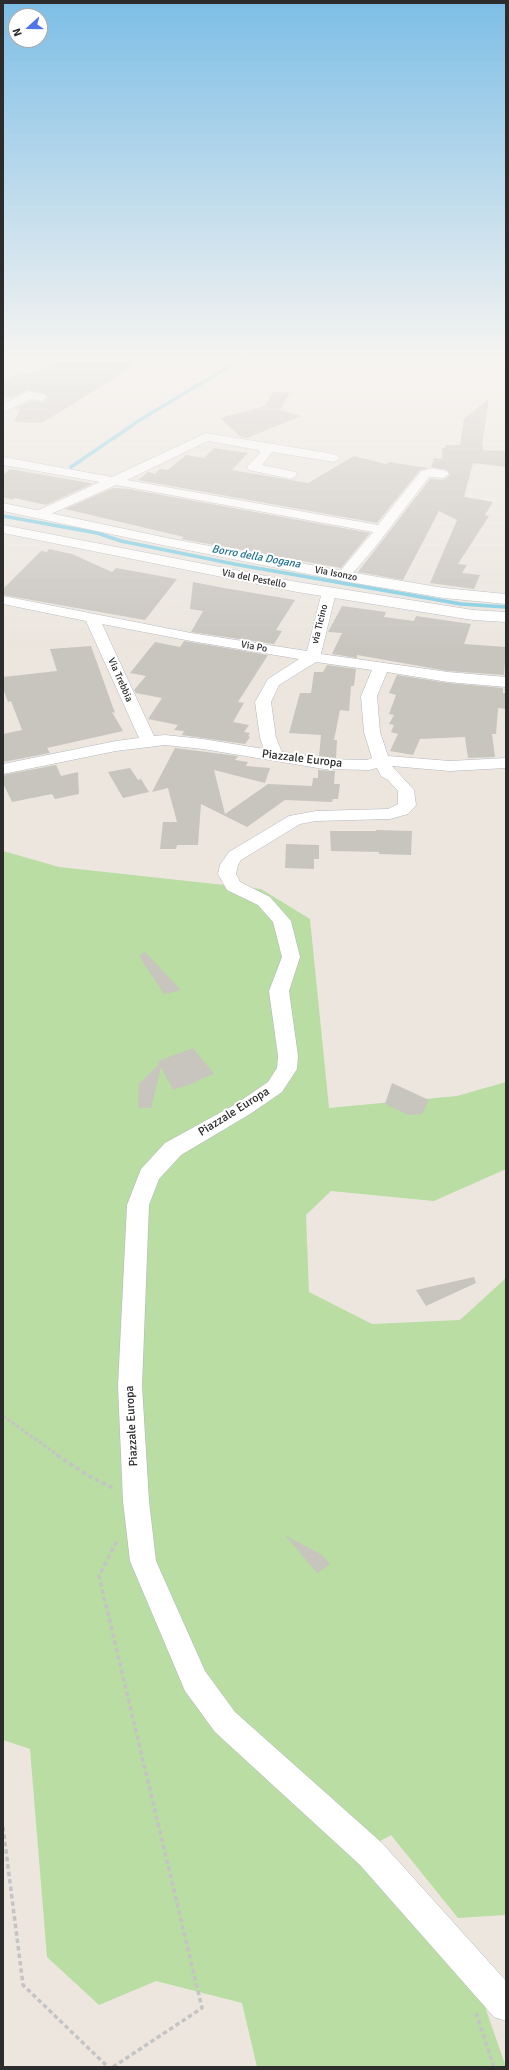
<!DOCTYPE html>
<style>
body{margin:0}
#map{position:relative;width:509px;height:2070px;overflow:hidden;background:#ece6df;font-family:Signika,sans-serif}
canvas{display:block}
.frame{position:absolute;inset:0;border:4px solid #2c2c2c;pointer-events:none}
.north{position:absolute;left:8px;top:8px;width:40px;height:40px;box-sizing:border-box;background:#fff;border:1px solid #ababab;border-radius:50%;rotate:249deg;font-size:11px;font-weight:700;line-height:16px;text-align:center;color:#2c2c2c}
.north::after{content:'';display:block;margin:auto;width:14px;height:18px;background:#5075e8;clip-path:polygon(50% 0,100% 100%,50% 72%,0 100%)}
</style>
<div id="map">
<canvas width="509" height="2070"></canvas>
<div class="frame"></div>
<div class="north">N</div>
</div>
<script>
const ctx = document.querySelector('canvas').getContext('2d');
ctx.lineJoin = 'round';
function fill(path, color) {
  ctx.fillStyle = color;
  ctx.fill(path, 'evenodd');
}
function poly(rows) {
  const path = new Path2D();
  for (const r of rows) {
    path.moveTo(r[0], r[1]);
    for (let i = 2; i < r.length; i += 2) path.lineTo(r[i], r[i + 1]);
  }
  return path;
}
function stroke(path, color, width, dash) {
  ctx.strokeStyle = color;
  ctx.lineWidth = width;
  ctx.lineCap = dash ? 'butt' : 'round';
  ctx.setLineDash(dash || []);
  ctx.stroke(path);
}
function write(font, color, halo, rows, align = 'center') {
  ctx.font = font + ' Signika,sans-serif';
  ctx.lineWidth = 4;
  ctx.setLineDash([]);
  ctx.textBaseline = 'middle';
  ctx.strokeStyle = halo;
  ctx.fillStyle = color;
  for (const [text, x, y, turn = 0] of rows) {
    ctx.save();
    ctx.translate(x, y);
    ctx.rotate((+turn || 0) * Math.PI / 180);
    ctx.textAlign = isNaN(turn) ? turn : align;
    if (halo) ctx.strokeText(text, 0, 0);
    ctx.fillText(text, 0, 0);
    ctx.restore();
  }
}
const green = poly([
 [3,851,59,867,261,889,310,919,329,1108,457,1096,506,1082,506,1169,434,1201,331,1191,306,1215,309,1292,372,1324,460,1320,506,1278,506,1915,458,1918,391,1835,355,1855,478,1987,506,2067,257,2067,242,2003,156,1981,99,2005,47,1957,30,1749,3,1740]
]);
const stream = poly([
 [71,467,143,418,240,360],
 [3,516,97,533,121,541,234,564,461,604,506,607]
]);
const building = poly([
 [60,360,140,360,110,381,42,423,14,422,20,409,16,408,30,401,42,402,48,397,45,394,28,390,12,398,3,396,3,381,19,373,36,373],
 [273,392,290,393,280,410,301,416,247,438,241,437,220,418,265,406],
 [489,398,482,446,483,446,483,450,506,451,506,467,473,463,464,497,493,502,485,515,489,516,458,564,467,565,462,573,480,575,474,589,430,583,457,520,439,511,403,580,358,572,430,479,443,480,450,475,447,470,431,467,434,458,452,460,442,459,442,448,446,448,445,445,460,445,464,419],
 [214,448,248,453,232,470,308,483,354,456,386,464,389,462,428,468,420,470,377,523,138,480,148,472,155,474,160,469,168,470,186,455,204,458],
 [10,469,90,483,92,484,46,505,14,498,13,500,3,497,3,475],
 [113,488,129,489,370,533,341,568,181,539,184,537,65,509],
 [49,549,72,554,112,572,116,568,177,579,145,620,3,595,3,589,41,551,47,552],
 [193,582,224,588,295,600,276,630,282,631,274,644,191,632,203,611,190,609],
 [342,606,386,612,384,617,414,621,416,616,471,624,464,644,506,647,504,675,448,671,357,655,357,658,332,654,342,633,328,632],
 [184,641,268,655,238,702,244,703,233,722,249,725,244,732,250,733,248,736,250,737,245,744,182,735,184,731,174,730,178,725,148,719,162,698,136,693,134,690,146,676,130,673,155,642,180,647],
 [91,646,115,713,112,712,123,731,47,748,50,753,3,762,3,734,22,730,11,701,8,702,3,688,3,677,57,671,50,649],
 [327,665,356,669,354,686,351,686,349,711,340,710,334,740,337,740,336,758,319,757,321,735,289,733,300,693,311,693,314,672,323,672],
 [397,675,448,683,503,688,503,693,506,693,506,709,498,708,496,734,492,734,495,757,468,758,465,737,420,739,413,755,390,751,398,734,391,732,394,725,389,724,394,715,389,714,396,695,389,693],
 [175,748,238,756,235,760,248,762,246,766,270,768,265,783,214,770,225,814,268,784,312,786,313,778,318,778,318,770,335,771,334,784,340,784,338,799,333,799,332,802,285,800,247,827,201,804,198,845,177,845,176,849,160,849,163,822,177,822,168,788,152,792],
 [56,765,61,776,78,772,79,794,55,799,52,794,12,802,3,783,3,775],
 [130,768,138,780,141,779,149,792,123,798,108,772],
 [376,830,412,831,411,855,379,854,379,852,331,851,330,831,376,831],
 [286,844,319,845,319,859,314,859,314,869,285,868],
 [145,952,181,990,164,994,139,956],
 [193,1048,214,1074,196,1081,197,1082,173,1090,161,1067,151,1108,138,1108,139,1084,159,1064,158,1061],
 [392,1083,429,1100,422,1114,409,1115,385,1104],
 [474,1277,476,1283,426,1306,416,1290],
 [285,1535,322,1555,330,1564,317,1573]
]);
const pathFar1 = poly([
 [3,1416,59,1456]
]);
const path = poly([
 [57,1455,89,1476,113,1488],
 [3,1827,23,1985,108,2067],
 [476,2013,494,2067],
 [113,2067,202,2008,99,1576,118,1539]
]);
const street = poly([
 [45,360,59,360,35,372,27,373,3,368,3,362,27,367,45,360],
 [28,391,45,395,47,397,41,401,30,399,3,413,3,404,28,391],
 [206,433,334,454,340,458,334,462,272,452,262,465,296,472,297,475,291,479,249,470,247,467,260,453,258,450,208,441,127,480,378,525,421,471,432,468,447,471,449,474,443,478,429,477,376,546,348,579,343,580,338,579,336,576,373,532,116,485,42,518,35,514,37,511,100,482,3,465,3,457,112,477,206,433],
 [329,588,334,589,336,592,321,654,448,672,506,677,506,687,448,682,387,672,377,696,380,732,388,756,450,761,506,758,506,768,450,771,392,766,414,790,416,805,408,814,390,819,316,821,300,824,241,860,238,865,236,874,240,882,270,897,291,921,300,957,289,991,298,1056,297,1069,282,1092,250,1114,181,1155,159,1179,149,1205,142,1386,149,1501,156,1561,205,1671,235,1712,382,1843,506,1981,506,2021,494,2017,360,1865,215,1732,185,1691,130,1561,123,1501,118,1386,127,1205,141,1169,165,1143,236,1104,268,1082,277,1068,278,1056,269,991,282,957,273,922,258,905,227,890,218,874,220,865,229,852,289,816,316,811,388,809,398,804,398,791,388,780,381,776,377,768,369,770,324,769,203,749,165,745,116,751,3,774,3,764,116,741,139,738,86,621,3,604,3,596,191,633,307,651,322,592,324,589,329,588],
 [102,624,191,641,299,659,268,679,255,702,260,738,264,749,203,739,165,735,154,736,102,624],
 [316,662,372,670,361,696,364,732,372,758,367,760,324,759,282,752,276,738,271,702,279,685,316,662]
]);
const secondary = poly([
 [3,503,167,538,343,571,444,588,506,594,506,604,444,598,343,581,167,546,3,511,3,503],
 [3,525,297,582,473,610,506,612,506,622,473,620,297,592,3,533,3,525]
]);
const farStreetnames = [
 ["Via Isonzo",336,574,11],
 ["Via del Pestello",254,579,11],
 ["via Ticino",320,624,-76],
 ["Via Po",254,647,10],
 ["Via Trebbia",120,680,66]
];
const farWaternames = [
 ["Borro della Dogana",256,557,10]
];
const streetNames = [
 ["Piazzale Europa",302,759,7],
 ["Piazzale Europa",234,1112,-32],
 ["Piazzale Europa",132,1426,-93]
];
fill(green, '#b9dda2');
stroke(stream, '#7dcde3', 3.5);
fill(building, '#c8c4be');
stroke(street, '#b3b6be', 1);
stroke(secondary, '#b3b6be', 1);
stroke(pathFar1, '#c4c4c4', 3, [3.5, 2]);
stroke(path, '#c4c4c4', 3.5, [4.5, 3]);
fill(street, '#fff');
fill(secondary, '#fff');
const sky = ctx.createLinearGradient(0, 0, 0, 650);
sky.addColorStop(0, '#7dbee6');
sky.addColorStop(0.55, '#f6f4f1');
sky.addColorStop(1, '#f6f4f100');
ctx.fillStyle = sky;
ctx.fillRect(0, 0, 509, 650);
write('10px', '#2c2c2c', '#fff', farStreetnames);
write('italic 11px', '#1b6e90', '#fff', farWaternames);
write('12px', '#2c2c2c', '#fff', streetNames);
</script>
